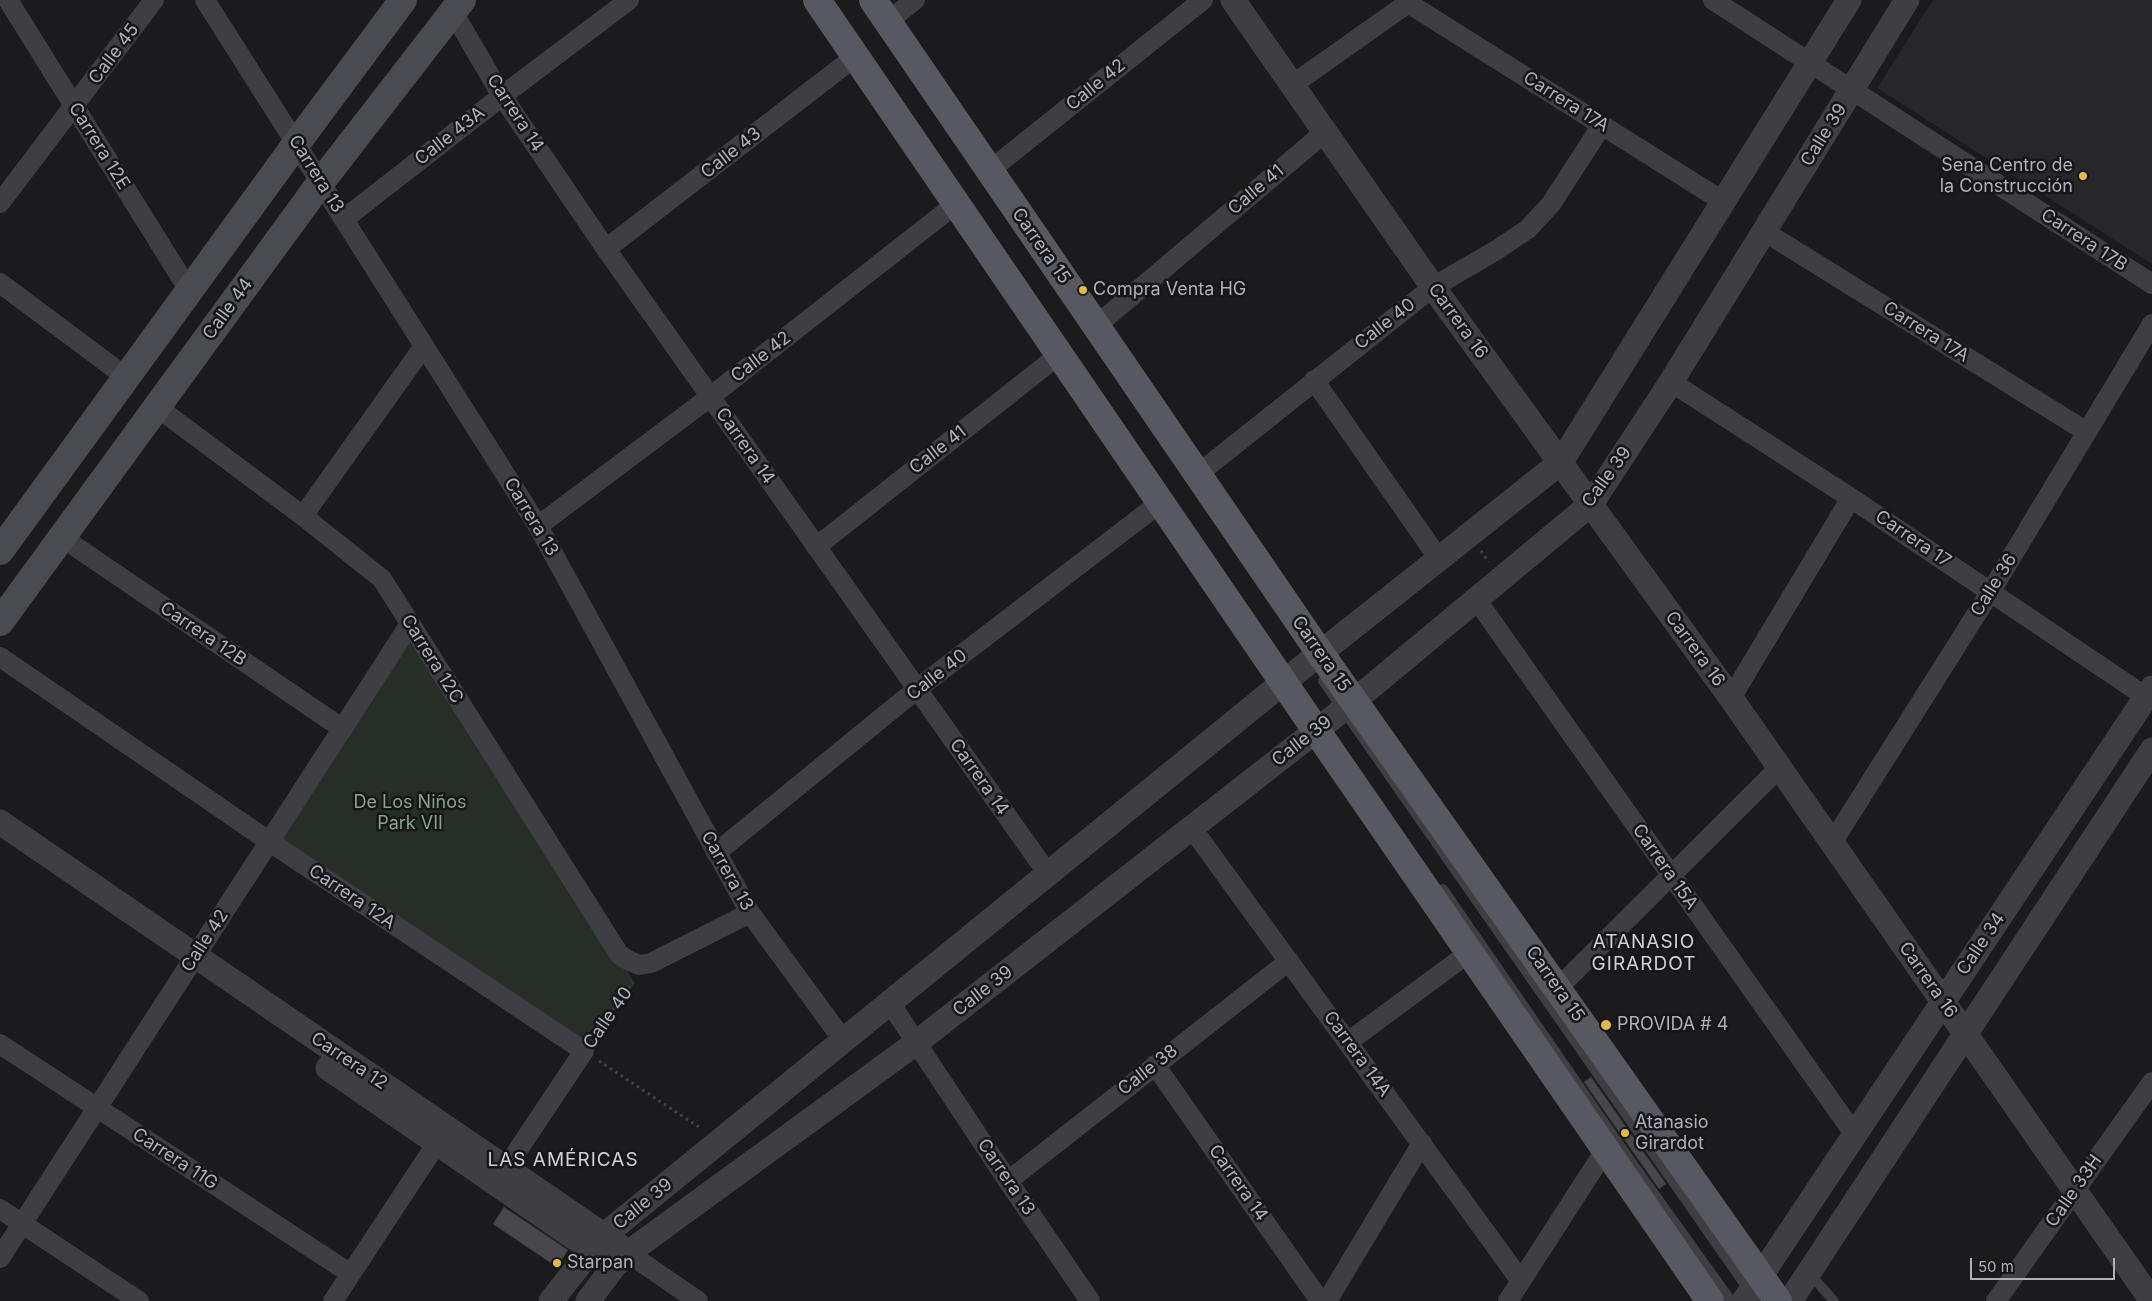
<!DOCTYPE html>
<meta charset="utf-8">
<style>
body{margin:0}
#map{position:relative;width:2152px;height:1301px;overflow:hidden;background:#1b1b1d;font-family:Inter,sans-serif}
canvas{display:block}
.scale{position:absolute;left:1970px;top:1258px;width:145px;height:22px;box-sizing:border-box;border:2px solid #aeb1bb;border-top:0;padding-left:6px;font-size:15px;line-height:18px;white-space:nowrap;color:#aeb1bb;-webkit-text-stroke:4px #161518;paint-order:stroke}
</style>
<div id="map">
<canvas width="2152" height="1301"></canvas>
<div class="scale">50 m</div>
</div>
<script>
const ctx = document.querySelector('canvas').getContext('2d');
ctx.lineJoin = 'round';
function fill(path, color) {
  ctx.fillStyle = color;
  ctx.fill(path, 'evenodd');
}
function poly(rows) {
  const path = new Path2D();
  for (const r of rows) {
    path.moveTo(r[0], r[1]);
    for (let i = 2; i < r.length; i += 2) path.lineTo(r[i], r[i + 1]);
  }
  return path;
}
function stroke(path, color, width, dash) {
  ctx.strokeStyle = color;
  ctx.lineWidth = width;
  ctx.lineCap = dash ? 'butt' : 'round';
  ctx.setLineDash(dash || []);
  ctx.stroke(path);
}
function write(font, color, halo, rows, align = 'center') {
  ctx.font = font + ' Inter,sans-serif';
  ctx.lineWidth = 5;
  ctx.setLineDash([]);
  ctx.textBaseline = 'middle';
  ctx.strokeStyle = halo;
  ctx.fillStyle = color;
  for (const [text, x, y, turn = 0] of rows) {
    ctx.save();
    ctx.translate(x, y);
    ctx.rotate((+turn || 0) * Math.PI / 180);
    ctx.textAlign = isNaN(turn) ? turn : align;
    if (halo) ctx.strokeText(text, 0, 0);
    ctx.fillText(text, 0, 0);
    ctx.restore();
  }
}
const built = poly([
 [1933,0,2152,0,2152,264,1877,88]
]);
const green = poly([
 [410,624,635,983,584,1051,270,842]
]);
const building = poly([
 [1591,1077,1666,1184,1659,1189,1584,1082,1591,1077],
 [504,1207,568,1250,557,1267,493,1224,504,1207]
]);
const path = poly([
 [1481,551,1489,562],
 [595,1036,633,982],
 [599,1061,702,1129]
]);
const service = poly([
 [1323,681,1750,1292],
 [1443,889,1630,1160,1731,1301],
 [1809,1273,1834,1301]
]);
const minor = poly([
 [8,0,190,292],
 [205,0,538,526,750,913,843,1040],
 [1713,0,2152,284],
 [1408,3,1724,202],
 [453,12,502,96,606,249,1048,874],
 [887,22,915,0],
 [1292,85,1408,3,1410,0],
 [989,171,1203,0],
 [0,203,154,0],
 [344,219,502,96,629,0],
 [1765,232,2087,432],
 [606,249,856,56],
 [0,283,126,377],
 [1096,326,1325,132],
 [1314,380,1439,559],
 [1671,382,1851,498,2152,701],
 [157,407,303,516,382,579,619,954,626,959,639,965,651,963,750,913],
 [1198,474,1433,287,1495,251,1528,229,1551,204,1602,125],
 [303,516,424,346],
 [538,526,710,397,957,203],
 [63,538,343,729],
 [816,547,1060,354],
 [1476,599,1855,1135],
 [0,657,270,842,584,1051,506,1168],
 [1731,698,1851,498],
 [1191,827,1521,1281],
 [1832,843,1991,591,2152,324],
 [716,853,917,689,1161,502],
 [1558,988,1779,768],
 [890,1003,1008,1181,1090,1301],
 [1348,1042,1470,952],
 [0,1044,351,1274],
 [1155,1065,1320,1301],
 [1008,1181,1289,961],
 [0,1209,139,1301],
 [628,1253,698,1301],
 [0,1258,410,624],
 [333,1301,437,1143],
 [1327,1301,1422,1143],
 [1508,1301,1606,1149],
 [1996,1301,2152,1082]
]);
const tertiary = poly([
 [1233,0,1433,287,1731,698,2152,1301],
 [0,822,618,1245],
 [328,1068,604,1258],
 [551,1301,592,1249,613,1228,1275,689,1561,462,1849,0],
 [588,1301,615,1265,628,1253,916,1043,1354,701,1591,504,1671,382,1907,0],
 [1744,1301,2152,688],
 [1790,1301,2152,750]
]);
const secondary = poly([
 [0,551,296,144,403,0],
 [0,622,321,182,462,0]
]);
const primary = poly([
 [817,0,1316,730,1710,1301],
 [873,0,1320,653,1778,1301]
]);
const markers = [
 [2083,176,5,"#e5b84a"],
 [1083,290,5,"#e5b84a"],
 [1606,1025,6,"#e5b84a"],
 [1625,1133,5,"#e5b84a"],
 [557,1263,5,"#e5b84a"]
];
const streetNames = [
 ["Calle 45",114,54,-53],
 ["Calle 42",1096,85,-39],
 ["Carrera 17A",1566,102,32],
 ["Carrera 14",515,113,57],
 ["Calle 39",1824,135,-58],
 ["Calle 43A",450,136,-38],
 ["Carrera 12E",99,146,58],
 ["Calle 43",731,153,-38],
 ["Carrera 13",316,174,58],
 ["Calle 41",1256,190,-40],
 ["Carrera 17B",2084,240,33],
 ["Carrera 15",1041,246,55],
 ["Calle 44",228,309,-54],
 ["Carrera 16",1458,321,54],
 ["Calle 40",1385,324,-38],
 ["Carrera 17A",1926,332,32],
 ["Calle 42",761,357,-38],
 ["Carrera 14",745,446,55],
 ["Calle 41",938,450,-38],
 ["Calle 39",1607,477,-54],
 ["Carrera 13",531,517,59],
 ["Carrera 17",1913,539,34],
 ["Calle 36",1994,585,-58],
 ["Carrera 12B",203,634,34],
 ["Carrera 16",1695,649,54],
 ["Carrera 15",1321,654,55],
 ["Carrera 12C",432,659,58],
 ["Calle 40",937,675,-38],
 ["Calle 39",1302,741,-38],
 ["Carrera 14",979,777,55],
 ["Carrera 15A",1665,867,55],
 ["Carrera 13",727,871,61],
 ["Carrera 12A",352,897,34],
 ["Calle 42",205,941,-57],
 ["Calle 34",1981,944,-56],
 ["Carrera 16",1928,980,55],
 ["Carrera 15",1555,984,55],
 ["Calle 39",983,991,-38],
 ["Calle 40",608,1018,-55],
 ["Carrera 14A",1357,1054,54],
 ["Carrera 12",349,1061,34],
 ["Calle 38",1148,1070,-38],
 ["Carrera 11G",175,1159,33],
 ["Carrera 13",1006,1177,56],
 ["Carrera 14",1238,1183,55],
 ["Calle 33H",2074,1191,-55],
 ["Calle 39",643,1204,-39]
];
const poiNames = [
 ["Sena Centro de",2073,166,"right"],
 ["la Construcción",2073,187,"right"],
 ["Compra Venta HG",1093,290],
 ["PROVIDA # 4",1617,1025],
 ["Atanasio",1635,1123],
 ["Girardot",1635,1144],
 ["Starpan",567,1263]
];
const parkNames = [
 ["De Los Niños",410,803],
 ["Park VII",410,824]
];
const neighbourhoodNames = [
 ["ATANASIO",1644,942],
 ["GIRARDOT",1644,964],
 ["LAS AMÉRICAS",563,1160]
];
fill(built, '#272729');
fill(green, '#272e28');
fill(building, '#48484c');
stroke(building, '#353538', 1);
stroke(path, '#424348', 3, [2.5, 4]);
stroke(service, '#3e3e43', 10);
stroke(minor, '#3e3e43', 20);
stroke(tertiary, '#3e3e43', 25);
stroke(secondary, '#4a4b51', 28);
stroke(primary, '#585960', 28);
for (const [x, y, r, color] of markers) {
  const dot = new Path2D();
  dot.arc(x, y, r, 0, 2 * Math.PI);
  ctx.fillStyle = color;
  ctx.fill(dot);
  stroke(dot, '#161518', 2);
}
write('18px', '#aeb1bb', '#161518', streetNames);
write('18px', '#aeb1bb', '#161518', poiNames, 'left');
write('18px', '#87a48a', '#161518', parkNames);
ctx.letterSpacing = '1px';
write('19px', '#cfd1d7', '#161518', neighbourhoodNames);
ctx.letterSpacing = '0px';
</script>
